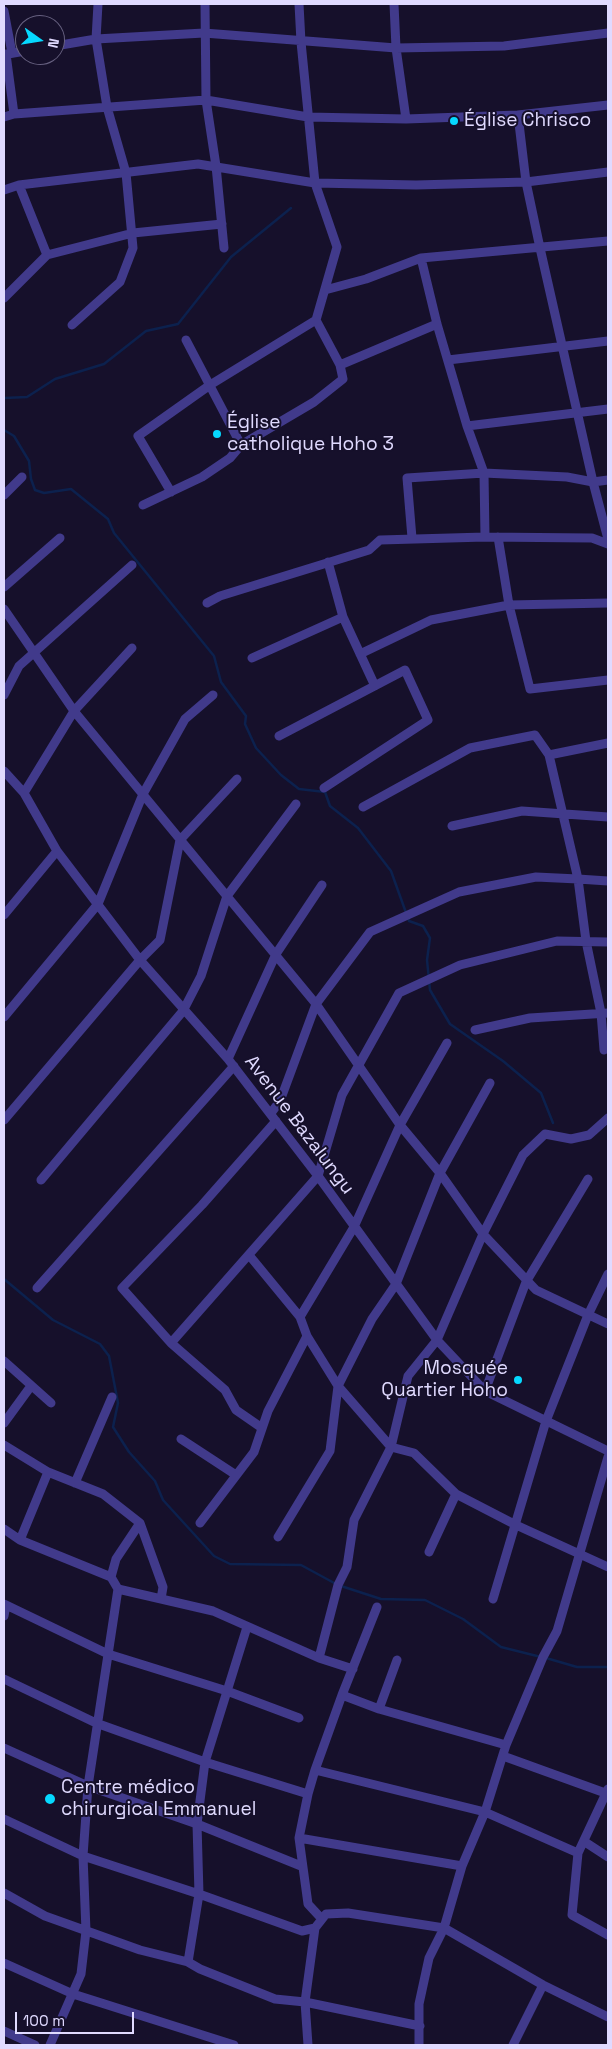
<!DOCTYPE html>
<meta charset="utf-8">
<style>
body{margin:0}
#map{position:relative;width:612px;height:2049px;overflow:hidden;background:#16102b;font-family:"Space Grotesk",sans-serif}
canvas{display:block}
.frame{position:absolute;inset:0;border:5px solid #e0daff;pointer-events:none}
.north{position:absolute;left:15px;top:15px;width:50px;height:50px;box-sizing:border-box;background:#16102b;border:1px solid #676180;border-radius:50%;rotate:103deg;font-size:14px;font-weight:700;line-height:20px;text-align:center;color:#e0daff}
.north::after{content:'';display:block;margin:auto;width:18px;height:22px;background:#06d9ff;clip-path:polygon(50% 0,100% 100%,50% 72%,0 100%)}
.scale{position:absolute;left:15px;top:2012px;width:119px;height:22px;box-sizing:border-box;border:2px solid #e0daff;border-top:0;padding-left:6px;font-size:15px;line-height:18px;white-space:nowrap;color:#e0daff;-webkit-text-stroke:4px #16102b;paint-order:stroke}
</style>
<div id="map">
<canvas width="612" height="2049"></canvas>
<div class="frame"></div>
<div class="north">N</div>
<div class="scale">100 m</div>
</div>
<script>
const ctx = document.querySelector('canvas').getContext('2d');
ctx.lineJoin = 'round';
function poly(rows) {
  const path = new Path2D();
  for (const r of rows) {
    path.moveTo(r[0], r[1]);
    for (let i = 2; i < r.length; i += 2) path.lineTo(r[i], r[i + 1]);
  }
  return path;
}
function stroke(path, color, width, dash) {
  ctx.strokeStyle = color;
  ctx.lineWidth = width;
  ctx.lineCap = dash ? 'butt' : 'round';
  ctx.setLineDash(dash || []);
  ctx.stroke(path);
}
function write(font, color, halo, rows, align = 'center') {
  ctx.font = font + ' "Space Grotesk",sans-serif';
  ctx.lineWidth = 4;
  ctx.setLineDash([]);
  ctx.textBaseline = 'middle';
  ctx.strokeStyle = halo;
  ctx.fillStyle = color;
  for (const [text, x, y, turn = 0] of rows) {
    ctx.save();
    ctx.translate(x, y);
    ctx.rotate((+turn || 0) * Math.PI / 180);
    ctx.textAlign = isNaN(turn) ? turn : align;
    if (halo) ctx.strokeText(text, 0, 0);
    ctx.fillText(text, 0, 0);
    ctx.restore();
  }
}
const stream = poly([
 [4,398,27,397,55,379,104,364,146,331,178,324,231,257,291,208],
 [4,430,14,436,29,461,31,479,35,490,44,493,71,489,108,519,114,533,214,656,221,682,246,716,245,724,256,748,281,775,299,789,325,792,330,806,358,828,391,871,409,921,423,926,430,938,427,960,430,990,450,1024,503,1061,541,1093,553,1123],
 [4,1279,53,1320,100,1344,109,1356,118,1403,113,1427,129,1452,155,1481,163,1500,214,1556,230,1564,301,1565,336,1584],
 [341,1586,381,1599,425,1600,463,1619,501,1647,541,1657],
 [546,1658,577,1667,608,1667]
]);
const minor = poly([
 [205,4,206,100,216,166,224,248],
 [394,4,396,48,406,119],
 [4,11,12,53],
 [55,46,96,39,204,33,396,48,504,46,608,33],
 [6,54,14,114],
 [8,54,25,51],
 [518,115,526,182,540,248,593,482,608,539],
 [4,117,14,114,206,100,308,117,406,119,518,115,608,105],
 [19,185,47,255],
 [4,190,19,185,198,164,315,183,416,185,526,182,608,172],
 [421,258,437,324,467,426,484,473,485,537],
 [325,290,366,279,421,258,608,241],
 [4,298,47,255,133,233,222,224],
 [72,325,120,282,133,248,126,173,107,107,96,39,98,4],
 [186,340,241,445],
 [448,360,608,341],
 [340,365,437,324],
 [467,426,608,409],
 [171,492,138,436,210,385,316,320],
 [4,495,22,477],
 [143,505,202,477,230,458,241,445,314,402,343,379,340,365,316,320,337,247,315,183,301,42,299,4],
 [498,537,509,605,530,689,608,680],
 [412,538,407,478,484,473,567,477,593,482,608,480],
 [328,562,343,617,375,686],
 [4,587,60,538],
 [207,603,220,596,369,550,380,540,485,537,592,538,608,544],
 [4,609,74,711,316,1004,400,1125,440,1173,483,1234,536,1290,608,1324],
 [360,654,431,620,509,605,608,603],
 [252,658,343,617],
 [4,695,19,666,132,565],
 [279,736,405,670,428,720,324,788],
 [549,755,608,743],
 [4,771,24,793,57,851,140,960,228,1059,318,1176,437,1340,485,1391,608,1451],
 [24,793,74,711,132,648],
 [363,807,470,748,535,735,549,755,578,879,608,881],
 [452,826,522,811,608,817],
 [4,915,57,851],
 [4,1017,98,904,143,794,185,719,213,695],
 [475,1030,530,1018,608,1013],
 [228,1059,276,954,322,885],
 [271,1113,280,1101,316,1004,370,932,459,892,536,877,578,879,586,941,601,1013,604,1050],
 [4,1120,140,960,160,940,180,840,237,779],
 [41,1180,183,1011,201,976,227,896,296,804],
 [249,1255,300,1317,307,1336,338,1386,391,1447,414,1453,456,1494,516,1525,608,1567],
 [37,1288,234,1066],
 [300,1317,354,1227,400,1125,447,1043],
 [171,1343,318,1176,342,1095,399,993,460,965,557,941,608,942],
 [4,1361,51,1403],
 [485,1391,526,1282,588,1179],
 [4,1423,31,1386],
 [262,1428,236,1410,225,1390,171,1343,122,1288,202,1205,276,1121],
 [181,1439,236,1475],
 [4,1445,48,1472,103,1494,140,1523,163,1587,161,1599],
 [75,1483,112,1397],
 [200,1523,254,1452,268,1411,307,1336],
 [4,1529,20,1540,111,1577,118,1589,88,1786,83,1856,86,1931,81,1974,50,2045],
 [278,1537,330,1451,338,1386,372,1319,396,1284,440,1173,490,1083],
 [20,1540,48,1472],
 [429,1552,456,1494],
 [111,1577,116,1559,140,1523],
 [118,1589,213,1611,319,1658,353,1669],
 [493,1599,546,1421,588,1315,608,1274],
 [4,1604,108,1654,227,1691,299,1718],
 [4,1616,6,1605],
 [319,1658,338,1585,347,1567,354,1520,391,1447,408,1376,437,1340,483,1234,523,1155,545,1134,571,1139,589,1135,608,1118],
 [4,1679,96,1723,205,1762,308,1794],
 [342,1695,379,1709,506,1745],
 [379,1709,397,1660],
 [4,1748,88,1786,197,1824,301,1866],
 [503,1756,608,1794],
 [315,1770,485,1812,578,1853],
 [608,1789,578,1853,572,1915,608,1935],
 [4,1819,83,1856,199,1894,302,1931,315,1928,326,1914,348,1913,444,1928,543,1985,608,2017],
 [299,1838,462,1866],
 [585,1842,608,1857],
 [4,1893,45,1916,140,1950,188,1962,200,1969,275,1999,305,2002,315,1928],
 [321,1918,308,1904,299,1838,308,1794,315,1770,342,1695,377,1607],
 [188,1962,199,1894,197,1824,205,1762,247,1627],
 [4,1963,73,1994,234,2045],
 [4,2031,35,2045],
 [308,2045,305,2002,420,2026],
 [419,2045,419,2004,429,1958,444,1928,462,1866,485,1812,506,1745,543,1657,557,1631,608,1457],
 [513,2045,543,1985]
]);
const markers = [
 [454,121,5,"#06d9ff"],
 [217,434,5,"#06d9ff"],
 [518,1380,5,"#06d9ff"],
 [50,1799,6,"#06d9ff"]
];
const poiNames = [
 ["Église Chrisco",464,121],
 ["Église",227,423],
 ["catholique Hoho 3",227,445],
 ["Mosquée",508,1369,"right"],
 ["Quartier Hoho",508,1391,"right"],
 ["Centre médico",61,1788],
 ["chirurgical Emmanuel",61,1810]
];
const streetNames = [
 ["Avenue Bazalungu",299,1125,53]
];
stroke(stream, '#0c214e', 2.5);
stroke(minor, '#413a8b', 9);
for (const [x, y, r, color] of markers) {
  const dot = new Path2D();
  dot.arc(x, y, r, 0, 2 * Math.PI);
  ctx.fillStyle = color;
  ctx.fill(dot);
  stroke(dot, '#16102b', 2);
}
write('19px', '#e0daff', '#16102b', poiNames, 'left');
write('19px', '#e0daff', '#16102b', streetNames);
</script>
